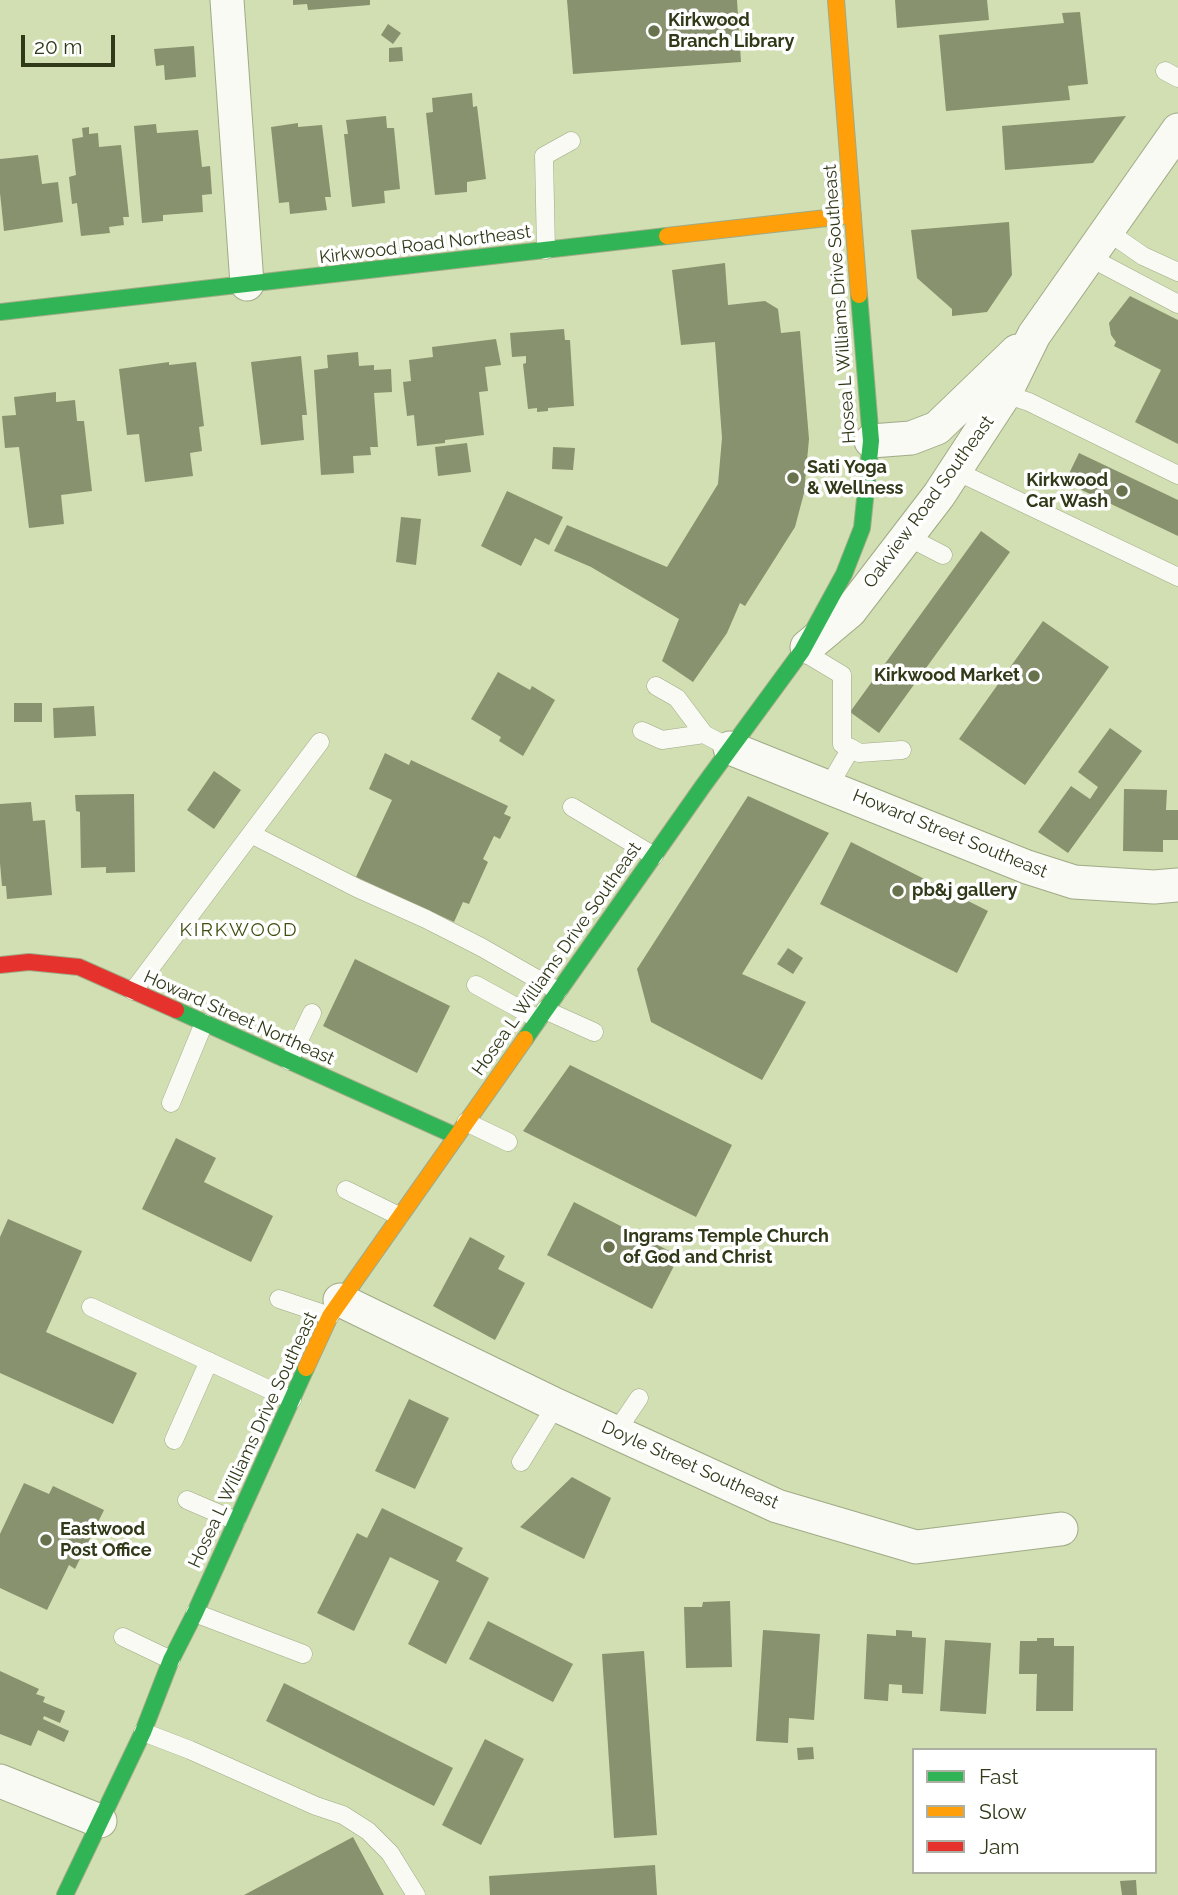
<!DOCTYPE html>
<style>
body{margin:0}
#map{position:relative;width:1178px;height:1895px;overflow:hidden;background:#d1dfb2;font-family:Raleway,sans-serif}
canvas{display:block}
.legend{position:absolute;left:912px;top:1748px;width:245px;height:126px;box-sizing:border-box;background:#fff;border:2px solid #acb0a3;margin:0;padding:9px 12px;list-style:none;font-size:21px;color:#303918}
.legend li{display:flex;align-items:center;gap:14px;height:35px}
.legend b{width:35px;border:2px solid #acb0a3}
.scale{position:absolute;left:21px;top:35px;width:94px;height:32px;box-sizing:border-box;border:4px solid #303918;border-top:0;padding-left:9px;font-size:21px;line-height:24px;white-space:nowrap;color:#303918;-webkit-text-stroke:5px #fff;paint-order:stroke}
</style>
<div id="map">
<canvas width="1178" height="1895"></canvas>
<ul class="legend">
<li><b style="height:9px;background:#30b455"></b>Fast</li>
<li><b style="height:9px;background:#ff9f0a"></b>Slow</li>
<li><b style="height:9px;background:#e5322d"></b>Jam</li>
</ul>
<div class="scale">20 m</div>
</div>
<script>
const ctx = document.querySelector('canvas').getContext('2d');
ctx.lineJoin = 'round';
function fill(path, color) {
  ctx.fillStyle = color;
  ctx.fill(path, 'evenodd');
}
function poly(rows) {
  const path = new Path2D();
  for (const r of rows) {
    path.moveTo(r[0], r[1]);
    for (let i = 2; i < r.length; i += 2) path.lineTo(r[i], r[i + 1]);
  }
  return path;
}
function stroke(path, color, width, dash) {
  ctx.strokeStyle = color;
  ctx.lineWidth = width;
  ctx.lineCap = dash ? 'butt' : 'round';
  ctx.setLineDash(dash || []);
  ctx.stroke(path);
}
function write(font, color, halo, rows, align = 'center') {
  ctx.font = font + ' Raleway,sans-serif';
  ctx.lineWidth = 7;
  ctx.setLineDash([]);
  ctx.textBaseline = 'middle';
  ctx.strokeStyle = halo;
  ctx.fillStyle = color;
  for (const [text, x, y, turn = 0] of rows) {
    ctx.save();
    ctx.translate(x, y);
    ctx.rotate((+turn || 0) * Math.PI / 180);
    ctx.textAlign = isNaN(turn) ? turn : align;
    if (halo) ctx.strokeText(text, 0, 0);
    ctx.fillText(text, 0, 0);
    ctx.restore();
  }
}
const building = poly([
 [293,0,370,0,370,5,308,10,307,4,293,5],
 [567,0,737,0,741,62,573,74],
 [895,0,987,0,989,20,897,28],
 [1080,12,1088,84,1068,86,1070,100,946,111,939,35,1064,23,1062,13],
 [388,24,401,33,393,44,381,35],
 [194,46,196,77,165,80,164,65,156,66,154,49],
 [402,47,403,61,389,62,389,48],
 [472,93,473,107,477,106,486,179,467,182,467,192,435,195,426,113,433,112,432,98],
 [386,116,387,128,394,128,400,189,384,191,385,203,352,207,344,134,348,134,346,120],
 [1126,116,1093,163,1005,170,1002,126],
 [298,123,298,127,322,125,331,197,325,197,327,210,290,214,289,202,279,203,271,127],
 [156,124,157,133,198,130,202,167,210,166,212,194,202,195,203,212,163,215,163,221,142,223,134,126],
 [89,127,89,134,98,133,99,147,121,145,129,217,123,217,124,225,109,227,110,233,81,236,77,203,72,204,69,177,76,175,72,139,83,137,82,128],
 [38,155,42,184,58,182,63,222,4,231,0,193,0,159],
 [1009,222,1012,275,987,312,952,316,952,309,917,278,911,230],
 [725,263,728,305,765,301,778,309,781,333,800,331,809,439,804,493,795,527,745,606,740,603,727,633,693,682,662,661,679,619,591,567,554,551,567,525,667,567,718,484,722,438,715,342,681,345,672,270],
 [1130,296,1178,320,1178,444,1135,422,1161,370,1114,346,1116,342,1111,335,1109,323],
 [564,329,565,340,570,340,574,406,548,408,548,411,537,412,537,408,528,409,523,364,526,363,526,356,512,357,510,333],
 [496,339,501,365,485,367,488,391,479,392,484,435,445,440,445,443,417,446,414,415,407,416,403,382,411,381,409,360,433,357,432,347],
 [358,352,359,366,374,365,374,370,391,369,392,392,374,393,378,447,370,447,371,455,353,456,354,473,321,475,314,370,328,368,327,355],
 [301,356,307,415,302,415,304,440,261,445,251,362],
 [169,362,169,365,196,362,204,426,199,427,202,451,190,453,193,476,145,482,139,434,127,435,119,369],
 [56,392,56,402,75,400,77,421,84,421,92,491,61,495,64,524,29,528,19,447,5,448,2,416,16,415,14,397],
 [467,443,471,472,438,476,435,447],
 [553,447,575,448,573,470,552,469],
 [1079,453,1178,500,1178,536,1065,482],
 [507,491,563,517,549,545,535,538,521,566,481,546],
 [401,517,421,519,416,565,396,562],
 [981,531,1010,552,879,733,850,712],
 [1043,621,1109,667,1025,785,959,739],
 [498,672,530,690,532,686,555,700,523,756,499,741,501,737,471,719],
 [14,703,42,703,42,722,14,722],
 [94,706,96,736,54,738,53,708],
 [1110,728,1142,751,1068,853,1038,832,1071,786,1090,799,1098,787,1078,772],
 [385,753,409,765,411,760,508,806,504,814,511,817,500,839,494,836,483,859,488,862,469,904,463,902,454,922,356,877,392,800,369,789],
 [214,771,241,790,214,829,187,810],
 [1124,789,1167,790,1166,810,1178,810,1178,840,1163,840,1163,852,1123,851],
 [134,794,135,872,106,873,106,867,81,868,80,812,76,811,75,795],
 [748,796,829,833,742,974,806,1002,762,1080,651,1022,637,969],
 [31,802,33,821,45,820,52,895,7,899,6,886,2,886,0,863,0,804],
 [851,842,988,911,957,973,820,904],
 [788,948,803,958,793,974,777,964],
 [355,959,450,1006,417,1073,323,1026],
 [570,1065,732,1145,696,1217,523,1131],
 [176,1138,216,1158,204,1182,273,1216,251,1262,142,1209],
 [574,1202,679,1256,652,1309,547,1255],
 [8,1219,82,1251,46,1332,137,1373,113,1424,0,1373,0,1237],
 [470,1237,505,1256,498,1269,525,1283,495,1340,433,1306],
 [409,1399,449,1418,415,1489,375,1471],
 [572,1477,611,1498,584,1559,520,1527],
 [24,1483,49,1494,53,1486,104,1510,75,1569,69,1565,47,1610,0,1588,0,1534],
 [382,1508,463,1548,456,1561,489,1578,446,1664,408,1644,439,1581,390,1557,354,1631,317,1613,357,1533,367,1538],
 [730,1601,732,1667,686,1668,684,1607,702,1607,703,1602],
 [488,1621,573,1664,553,1702,469,1659],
 [763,1630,820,1634,814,1720,789,1718,788,1743,756,1741],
 [896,1630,912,1631,912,1637,926,1638,923,1694,902,1693,902,1685,889,1684,888,1701,864,1699,867,1634,896,1636],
 [1037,1638,1054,1638,1054,1646,1074,1646,1073,1711,1036,1711,1037,1674,1019,1674,1020,1641,1037,1641],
 [945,1640,991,1643,986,1714,940,1711],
 [644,1651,657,1835,614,1838,602,1654],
 [0,1671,39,1689,36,1694,45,1697,43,1702,65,1711,60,1723,44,1716,43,1719,69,1731,64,1742,38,1730,31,1746,0,1734],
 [284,1683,453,1768,434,1806,266,1721],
 [485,1739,524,1759,481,1845,442,1825],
 [813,1747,814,1759,798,1760,797,1748],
 [353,1837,384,1895,244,1895],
 [655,1865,657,1895,490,1895,489,1876],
 [1136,1880,1137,1895,1122,1895,1120,1881]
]);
const lane = poly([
 [1165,71,1178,78],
 [1107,231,1143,256,1178,272],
 [546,250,544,156,571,141],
 [1089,257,1178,304],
 [1005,394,1029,402,1178,475],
 [956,471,1178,577],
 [908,537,943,555],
 [802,651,842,675,842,744,851,748,829,786],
 [656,686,677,698,704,734,730,748],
 [642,731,662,740,704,734],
 [851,748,859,753,902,750],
 [572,807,654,856],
 [251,834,357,888,426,919,481,947,558,991],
 [476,985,538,1019],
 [133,991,320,742],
 [545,1010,594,1032],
 [289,1061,312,1013],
 [171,1103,204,1023],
 [466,1122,508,1142],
 [346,1190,399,1216],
 [279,1299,330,1316],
 [91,1307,292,1400],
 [616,1432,639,1398],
 [174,1440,209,1361],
 [521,1462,556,1405],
 [187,1500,236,1521],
 [195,1613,303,1654],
 [123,1637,171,1660],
 [143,1732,190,1750,316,1806,343,1815,368,1831,390,1853,416,1895]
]);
const street = poly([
 [227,0,247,284],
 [871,441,911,438,937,428,1017,351],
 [807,647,850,611,939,495,1005,394,1034,335,1178,130],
 [730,748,1027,867,1074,882,1154,887,1178,885],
 [340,1300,556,1405,777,1506,916,1547,1061,1529],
 [0,1781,100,1821]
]);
const fast = poly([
 [0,312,667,236],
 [176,1010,456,1136],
 [525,1039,703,786,802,651,844,574,862,528,871,441,859,295],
 [65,1895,143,1732,171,1660,195,1613,306,1368]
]);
const slow = poly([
 [836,0,859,295],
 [667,236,853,215],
 [306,1368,330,1316,525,1039]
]);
const jam = poly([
 [0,965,29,962,79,967,176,1010]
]);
const markers = [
 [654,31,7,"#68734e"],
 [793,478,7,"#68734e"],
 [1122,491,7,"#68734e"],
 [1034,676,7,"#68734e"],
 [898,891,7,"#68734e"],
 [609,1247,7,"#68734e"],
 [46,1540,7,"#68734e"]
];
const poiNames = [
 ["Kirkwood",668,21],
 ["Branch Library",668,42],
 ["Sati Yoga",807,468],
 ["& Wellness",807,489],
 ["Kirkwood",1108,481,"right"],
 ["Car Wash",1108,502,"right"],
 ["Kirkwood Market",1020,676,"right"],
 ["pb&j gallery",912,891],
 ["Ingrams Temple Church",623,1237],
 ["of God and Christ",623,1258],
 ["Eastwood",60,1530],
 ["Post Office",60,1551]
];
const streetNames = [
 ["Kirkwood Road Northeast",425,245,-7],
 ["Hosea L Williams Drive Southeast",840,304,-94],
 ["Oakview Road Southeast",929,502,-54],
 ["Howard Street Southeast",950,834,22],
 ["Hosea L Williams Drive Southeast",557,959,-55],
 ["Howard Street Northeast",239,1018,24],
 ["Hosea L Williams Drive Southeast",253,1440,-65],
 ["Doyle Street Southeast",690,1465,24]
];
const neighbourhoodNames = [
 ["KIRKWOOD",239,930]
];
fill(building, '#88926e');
stroke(lane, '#a0aa87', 19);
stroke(street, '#a0aa87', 35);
stroke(fast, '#a0aa87', 18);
stroke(slow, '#a0aa87', 18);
stroke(jam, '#a0aa87', 18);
stroke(lane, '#f8faf3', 18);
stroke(street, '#f8faf3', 33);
stroke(fast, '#30b455', 16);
stroke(slow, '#ff9f0a', 16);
stroke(jam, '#e5322d', 16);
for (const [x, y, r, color] of markers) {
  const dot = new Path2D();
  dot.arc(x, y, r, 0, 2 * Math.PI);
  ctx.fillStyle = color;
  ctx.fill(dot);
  stroke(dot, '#fff', 2.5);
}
write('bold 18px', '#303918', '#fff', poiNames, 'left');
write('18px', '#303918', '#fff', streetNames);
ctx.letterSpacing = '2px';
write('19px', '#415012', '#fff', neighbourhoodNames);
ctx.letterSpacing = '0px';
</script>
